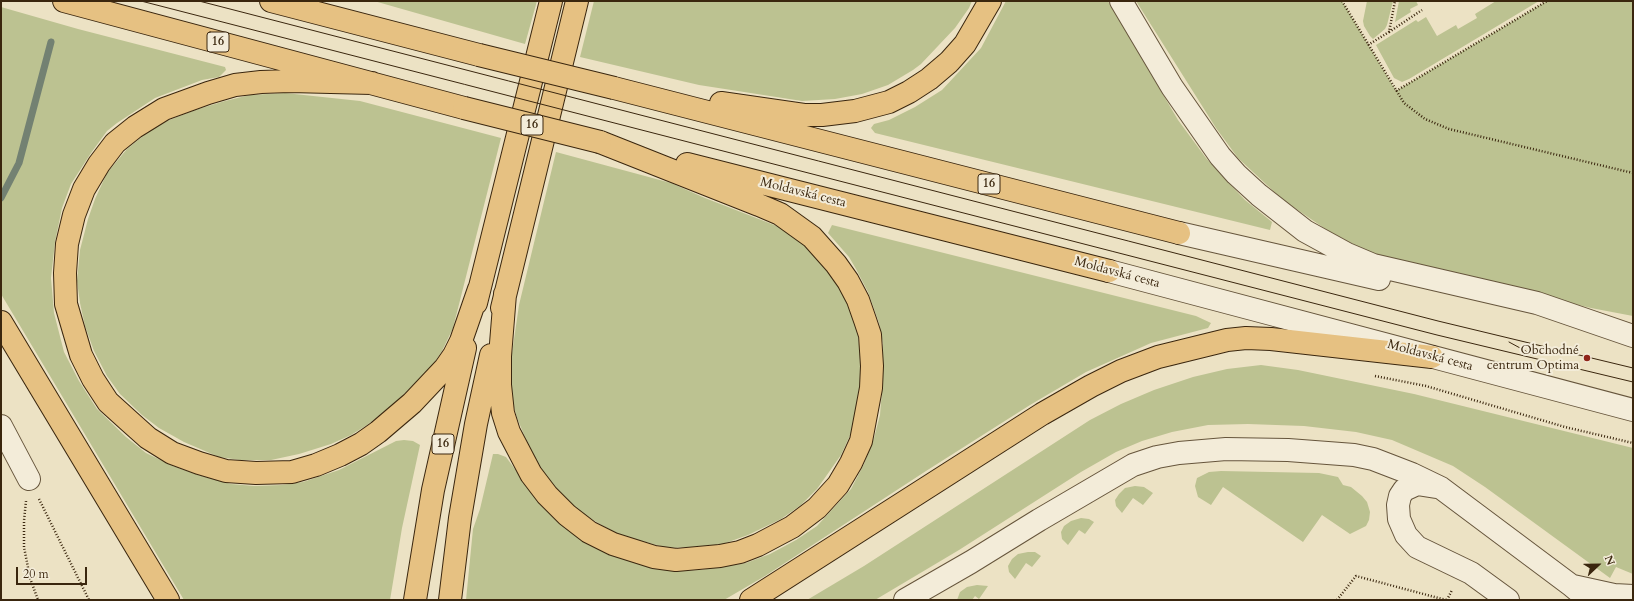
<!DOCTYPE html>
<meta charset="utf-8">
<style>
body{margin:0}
#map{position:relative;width:1634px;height:601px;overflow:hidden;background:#ece2c4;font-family:Cardo,serif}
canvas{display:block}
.frame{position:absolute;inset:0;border:2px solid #3a260e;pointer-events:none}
.north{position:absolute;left:1578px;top:545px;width:40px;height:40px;-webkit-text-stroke:3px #f3ecd9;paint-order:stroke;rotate:68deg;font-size:11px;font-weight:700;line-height:16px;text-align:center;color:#3a260e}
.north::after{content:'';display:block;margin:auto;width:14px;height:18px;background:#3a260e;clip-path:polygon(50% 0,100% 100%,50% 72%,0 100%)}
.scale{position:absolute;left:16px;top:567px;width:71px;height:18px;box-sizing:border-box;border:2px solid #3a260e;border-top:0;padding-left:5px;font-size:12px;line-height:14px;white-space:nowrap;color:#3a260e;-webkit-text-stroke:3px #f3ecd9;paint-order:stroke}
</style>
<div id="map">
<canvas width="1634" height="601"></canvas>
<div class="frame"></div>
<div class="north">N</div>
<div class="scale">20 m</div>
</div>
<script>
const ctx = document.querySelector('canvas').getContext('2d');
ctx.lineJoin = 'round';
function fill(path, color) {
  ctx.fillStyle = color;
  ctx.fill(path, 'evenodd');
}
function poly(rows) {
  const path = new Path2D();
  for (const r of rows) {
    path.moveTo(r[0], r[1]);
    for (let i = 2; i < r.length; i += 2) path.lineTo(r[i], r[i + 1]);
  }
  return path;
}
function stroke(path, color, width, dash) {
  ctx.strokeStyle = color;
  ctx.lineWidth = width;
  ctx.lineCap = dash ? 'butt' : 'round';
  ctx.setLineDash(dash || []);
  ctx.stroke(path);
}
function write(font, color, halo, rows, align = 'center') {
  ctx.font = font + ' Cardo,serif';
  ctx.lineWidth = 4;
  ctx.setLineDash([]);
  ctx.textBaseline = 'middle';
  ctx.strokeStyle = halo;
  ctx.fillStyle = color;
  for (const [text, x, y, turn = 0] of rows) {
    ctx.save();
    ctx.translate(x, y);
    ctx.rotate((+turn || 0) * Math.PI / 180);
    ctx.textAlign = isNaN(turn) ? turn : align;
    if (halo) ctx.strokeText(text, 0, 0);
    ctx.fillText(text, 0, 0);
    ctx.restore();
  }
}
const green = poly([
 [374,1,537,1,525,44],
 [594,1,972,1,969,8,955,28,921,64,913,70,888,85,862,94,835,99,802,101,699,85,580,57],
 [1006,1,1108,1,1178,120,1206,158,1223,177,1245,200,1272,222,1270,230,875,133,871,128,874,124,889,120,915,107,942,90,981,48],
 [1136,1,1342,1,1396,91,1547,1,1633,1,1633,316,1591,308,1370,253,1327,230,1283,200,1238,158,1216,128],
 [1367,1,1393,1,1387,25,1385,29,1373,39,1370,36,1364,26,1363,21],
 [1399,1,1416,1,1418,5,1410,9,1411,12,1395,22],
 [1496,1,1539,1,1409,79,1402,82,1394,78,1376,45,1416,20,1418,22,1426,17,1437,36,1456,25,1458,29,1477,18,1475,14],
 [1,7,78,29,225,67,226,70,219,77,202,80,155,98,117,123,107,131,91,153,71,184,62,208,55,242,51,278,54,313,64,352,79,381,97,409,126,437,146,453,173,466,198,475,231,484,254,486,282,485,303,482,339,470,396,441,404,440,413,441,420,445,402,528,390,600,184,600,1,294],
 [285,93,360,101,501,138,453,328,442,351,432,366,395,403,367,425,351,435,331,444,299,454,271,460,240,460,219,457,184,442,159,428,142,415,120,394,107,376,94,351,85,326,80,303,77,281,80,250,88,219,95,199,107,173,127,149,148,132,167,121,195,110,225,101,250,95],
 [556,152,671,183,705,198,787,230,802,242,830,273,841,290,851,312,858,333,860,355,861,378,852,431,841,455,817,489,801,505,781,519,748,535,720,545,692,547,668,548,620,535,600,524,583,514,560,493,544,474,528,444,517,418,512,400,512,353,519,305],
 [832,225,1196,316,1211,323,1208,328,1151,343,1086,372,1030,405,926,471,765,576,724,600,466,600,473,529,480,509,493,454,498,454,506,457,537,499,551,515,586,543,606,553,656,569,674,571,700,570,746,563,770,554,796,540,817,526,851,489,864,464,874,438,880,415,882,390,883,344,879,323,868,292,856,269,849,257,828,233],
 [1261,365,1298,370,1414,394,1633,448,1633,574,1616,567,1610,578,1485,487,1453,466,1392,440,1356,432,1304,426,1248,424,1208,425,1172,432,1142,441,1116,452,1081,472,959,550,875,600,807,600,864,566,1090,420,1121,404,1154,390,1193,377,1227,369],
 [1221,471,1319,473,1338,477,1343,485,1351,487,1362,496,1367,502,1370,512,1369,520,1366,526,1350,534,1322,515,1303,542,1223,487,1211,505,1198,497,1195,486,1197,478,1209,472],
 [1135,486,1144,487,1153,493,1143,505,1133,498,1122,513,1116,506,1115,500,1119,494,1125,488],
 [1081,518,1089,519,1094,522,1085,534,1079,530,1068,545,1062,539,1061,532,1064,526,1071,521],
 [1028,552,1035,552,1041,556,1032,567,1026,563,1015,579,1009,572,1008,566,1012,559,1018,554],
 [977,585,988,586,979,599,975,596,972,600,957,600,960,592,967,587]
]);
const stream = poly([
 [1,198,19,163,51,42]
]);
const path = poly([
 [1342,1,1404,103,1425,119,1449,129,1633,173],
 [1389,32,1422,10],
 [1368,45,1389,32,1395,1],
 [1396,91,1547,1],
 [1375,376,1426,386,1565,427,1633,443],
 [39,499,89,600],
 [26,501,24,521,24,547,30,578,38,600],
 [1337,600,1356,576,1446,600],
 [1447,600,1452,590]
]);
const minor = poly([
 [1121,1,1172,87,1220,156,1236,174,1259,195,1305,231,1347,254,1373,265,1537,303,1633,336],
 [1179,233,1379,279],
 [1109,271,1633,410],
 [1,426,29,479],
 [1436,487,1417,484,1404,490,1400,496,1398,505,1399,519,1406,535,1417,547,1471,573,1508,600],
 [1573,586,1614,595,1633,596],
 [905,600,971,562,1039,520,1133,465,1157,457,1179,453,1226,449,1288,450,1354,455,1373,459,1412,474,1441,488,1572,586,1589,600]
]);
const highway = poly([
 [64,1,464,108],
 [271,1,479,55],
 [372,83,290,81,261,82,235,85,208,93,164,109,135,127,115,143,99,164,84,189,74,215,67,244,65,273,66,304,81,355,93,379,108,402,129,421,148,438,172,453,199,463,226,471,256,473,292,472,316,465,340,455,361,444,378,432,412,403,445,368,454,355,461,341,479,289],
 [614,88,1179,233],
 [721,103,804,115,822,115,855,111,889,102,909,92,929,79,949,62,965,44,990,1],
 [687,164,1109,271],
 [505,294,500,356,500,385,503,413,509,432,531,474,547,495,567,515,589,532,613,544,654,557,676,560,720,556,740,552,758,545,792,527,817,508,838,485,851,463,861,441,871,388,872,366,870,335,865,320,858,300,848,281,836,264,812,237,780,214,759,205,600,142],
 [476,303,551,1],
 [502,308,577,1],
 [1,322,168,600],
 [415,600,433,490,465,348],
 [450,600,460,518,476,424,491,355],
 [751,600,1042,414,1091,386,1121,371,1158,357,1227,340,1246,338,1271,339,1432,357]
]);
const tram = poly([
 [141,1,1437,335,1633,382],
 [199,1,1438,321,1633,368],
 [1509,342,1533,355]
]);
const highwayBridge = poly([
 [479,55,614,88],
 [464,108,600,142]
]);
const markers = [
 [1587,358,4,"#8f2418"]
];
const shields = [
 [218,42,22],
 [532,125,22],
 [989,184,22],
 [443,444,22]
];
const shieldNames = [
 ["16",218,42],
 ["16",532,125],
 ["16",989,184],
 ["16",443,444]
];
const streetNames = [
 ["Moldavská cesta",803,193,14],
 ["Moldavská cesta",1117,273,15],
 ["Moldavská cesta",1430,356,15]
];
const poiNames = [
 ["Obchodné",1579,351],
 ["centrum Optima",1579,366]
];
fill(green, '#bcc291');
stroke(stream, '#738172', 7);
stroke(minor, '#66553c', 24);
stroke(highway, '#3a260e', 24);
stroke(path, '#3a260e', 2.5, [1, 2]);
stroke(minor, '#f3ecd9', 22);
stroke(highway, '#e6c182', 22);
stroke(tram, '#3a260e', 1);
stroke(highwayBridge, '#3a260e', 24, []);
stroke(highwayBridge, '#e6c182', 22);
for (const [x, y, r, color] of markers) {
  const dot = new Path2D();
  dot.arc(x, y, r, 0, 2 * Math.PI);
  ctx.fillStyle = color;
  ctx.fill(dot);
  stroke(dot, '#f3ecd9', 1.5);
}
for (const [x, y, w] of shields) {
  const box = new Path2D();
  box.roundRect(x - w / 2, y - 10, w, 20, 3);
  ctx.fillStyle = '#f3ecd9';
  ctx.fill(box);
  stroke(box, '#3a260e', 1);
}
write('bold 12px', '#3a260e', null, shieldNames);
write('13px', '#3a260e', '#f3ecd9', streetNames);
write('13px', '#3a260e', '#f3ecd9', poiNames, 'right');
</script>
